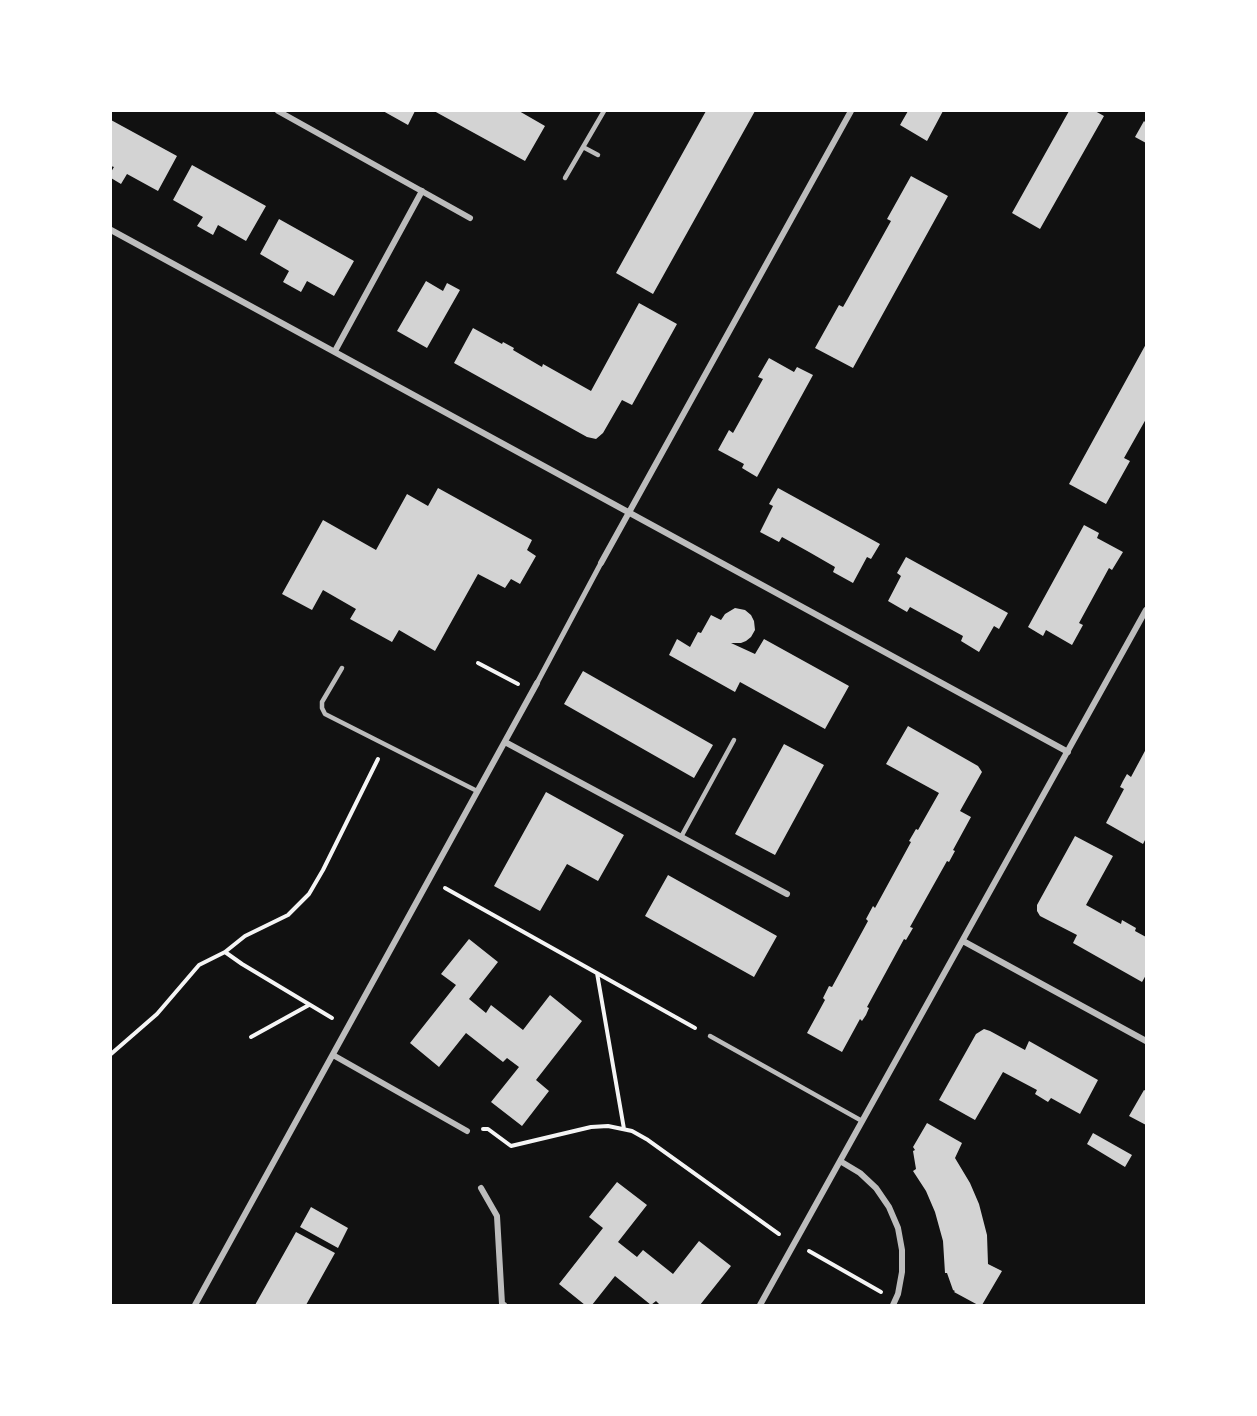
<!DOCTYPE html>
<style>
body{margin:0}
#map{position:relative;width:1257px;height:1416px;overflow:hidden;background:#111;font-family:Inter,sans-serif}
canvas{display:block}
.frame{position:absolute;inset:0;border:112px solid #fff;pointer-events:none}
</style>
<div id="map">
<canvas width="1257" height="1416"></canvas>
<div class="frame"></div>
</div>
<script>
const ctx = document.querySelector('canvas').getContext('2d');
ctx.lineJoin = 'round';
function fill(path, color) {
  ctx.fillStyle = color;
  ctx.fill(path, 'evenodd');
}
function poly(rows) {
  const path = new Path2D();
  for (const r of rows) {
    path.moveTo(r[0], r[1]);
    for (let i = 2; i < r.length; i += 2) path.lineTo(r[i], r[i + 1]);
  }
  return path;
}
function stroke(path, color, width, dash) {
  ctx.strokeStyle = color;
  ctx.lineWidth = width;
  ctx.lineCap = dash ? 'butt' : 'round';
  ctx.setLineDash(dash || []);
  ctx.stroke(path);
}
const building = poly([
 [383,111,415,111,408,125],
 [434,111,519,111,545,126,525,161],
 [706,111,755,111,653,294,616,273],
 [908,111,943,111,927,141,900,125],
 [1069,111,1095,111,1104,116,1040,229,1012,213],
 [111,120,177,156,158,191,127,174,121,184,111,178,111,172,114,167,111,166],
 [1144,121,1146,123,1146,143,1135,137],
 [192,165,266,206,246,241,218,225,213,235,197,226,203,217,173,200],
 [911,176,948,196,853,368,815,348,839,305,843,307,847,300,891,221,887,219],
 [279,219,354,261,334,296,307,281,301,292,283,282,289,271,260,254],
 [426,281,443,291,447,283,460,290,427,348,397,331],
 [639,303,677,324,632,405,622,400,603,433,596,439,587,437,454,363,473,328,502,344,503,342,514,348,513,350,542,367,543,364,591,391],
 [1146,344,1146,419,1124,458,1130,461,1106,504,1069,484],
 [769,358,794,372,797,367,813,375,757,477,742,468,744,464,718,450,729,430,733,433,763,379,758,377],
 [438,488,532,540,527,550,536,556,520,584,511,579,505,588,478,574,435,651,399,630,392,642,350,619,356,609,323,590,312,610,282,594,323,520,376,550,407,494,428,506],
 [778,488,880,544,871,559,867,557,853,583,833,572,835,567,809,552,782,537,779,542,760,532,773,506,769,504],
 [1084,525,1099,533,1097,538,1123,552,1112,570,1109,568,1079,623,1083,625,1072,645,1046,630,1043,636,1028,627],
 [906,557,1008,613,999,629,994,626,979,652,961,641,963,636,910,607,907,612,888,601,901,576,897,573],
 [735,608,745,610,751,615,754,621,755,630,751,637,746,641,741,643,731,643,755,654,764,639,849,686,825,729,740,682,735,692,669,655,677,639,690,647,698,632,701,633,711,615,721,620,725,614],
 [583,671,713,745,694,778,564,704],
 [908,726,978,766,982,772,960,811,971,817,953,850,955,851,949,862,947,861,910,927,913,928,906,940,904,939,867,1007,869,1008,866,1015,862,1021,860,1019,842,1052,807,1033,825,1000,823,998,829,986,832,987,868,921,866,919,873,906,875,908,911,842,909,841,916,829,918,830,939,793,886,764],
 [784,744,824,765,775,855,735,834],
 [1146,749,1146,838,1143,844,1106,823,1124,789,1120,787,1123,781,1127,774,1131,777],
 [546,792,624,835,598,881,567,864,540,911,494,886],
 [1075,836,1113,856,1086,905,1121,924,1122,920,1136,928,1135,931,1146,937,1146,975,1142,982,1073,943,1077,935,1040,916,1037,911,1037,905],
 [668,875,777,936,754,977,645,916],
 [469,939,498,962,469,999,486,1013,491,1005,523,1030,550,995,582,1021,536,1080,549,1091,522,1126,491,1102,519,1067,507,1058,503,1062,466,1033,439,1067,410,1043,456,985,441,974],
 [984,1029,990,1031,1025,1050,1029,1041,1098,1080,1080,1114,1051,1098,1048,1102,1035,1094,1037,1090,1003,1072,975,1120,939,1100,976,1034],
 [1144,1090,1146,1091,1146,1125,1129,1116],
 [927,1123,962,1143,955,1158,970,1183,979,1204,987,1235,988,1264,1002,1271,982,1305,978,1305,954,1292,955,1291,953,1290,947,1273,945,1273,943,1241,935,1212,926,1191,913,1171,916,1169,913,1151,915,1150,913,1147],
 [1093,1133,1132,1155,1125,1167,1087,1144],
 [617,1182,647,1205,618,1242,637,1257,643,1250,673,1274,699,1241,731,1266,700,1305,660,1305,656,1301,651,1305,615,1276,592,1305,585,1305,559,1284,603,1228,589,1217],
 [311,1207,348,1228,338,1248,300,1227],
 [296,1232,335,1253,306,1305,255,1305]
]);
const path = poly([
 [478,663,518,684],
 [445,888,695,1028],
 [225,952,245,936,288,915,309,894,323,870,378,759],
 [597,973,624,1129],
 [251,1037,309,1005],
 [111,1054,157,1014,199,965,225,952,242,964,332,1018],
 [483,1129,488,1129,511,1146,591,1127,608,1126,632,1131,648,1140,779,1234],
 [809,1251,881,1292]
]);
const service = poly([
 [583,147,598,155],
 [565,178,604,111],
 [342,668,322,702,322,708,325,714,477,791],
 [681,837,734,740],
 [710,1036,862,1121]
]);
const pedestrian = poly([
 [537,683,601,563]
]);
const minor = poly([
 [278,111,470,218],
 [111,230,1068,752],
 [335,351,422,191],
 [601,563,851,111],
 [505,742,787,894],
 [963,941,1146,1041],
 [333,1055,467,1131],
 [840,1161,860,1173,876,1188,889,1207,898,1228,902,1250,902,1272,898,1294,893,1305],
 [481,1188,497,1216,502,1304,504,1305],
 [195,1305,537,683],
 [760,1305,1146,610]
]);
fill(building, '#d3d3d3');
stroke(path, '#f5f5f5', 4);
stroke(service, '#bcbcbc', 4.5);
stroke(pedestrian, '#bcbcbc', 5);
stroke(minor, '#bcbcbc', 6);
</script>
